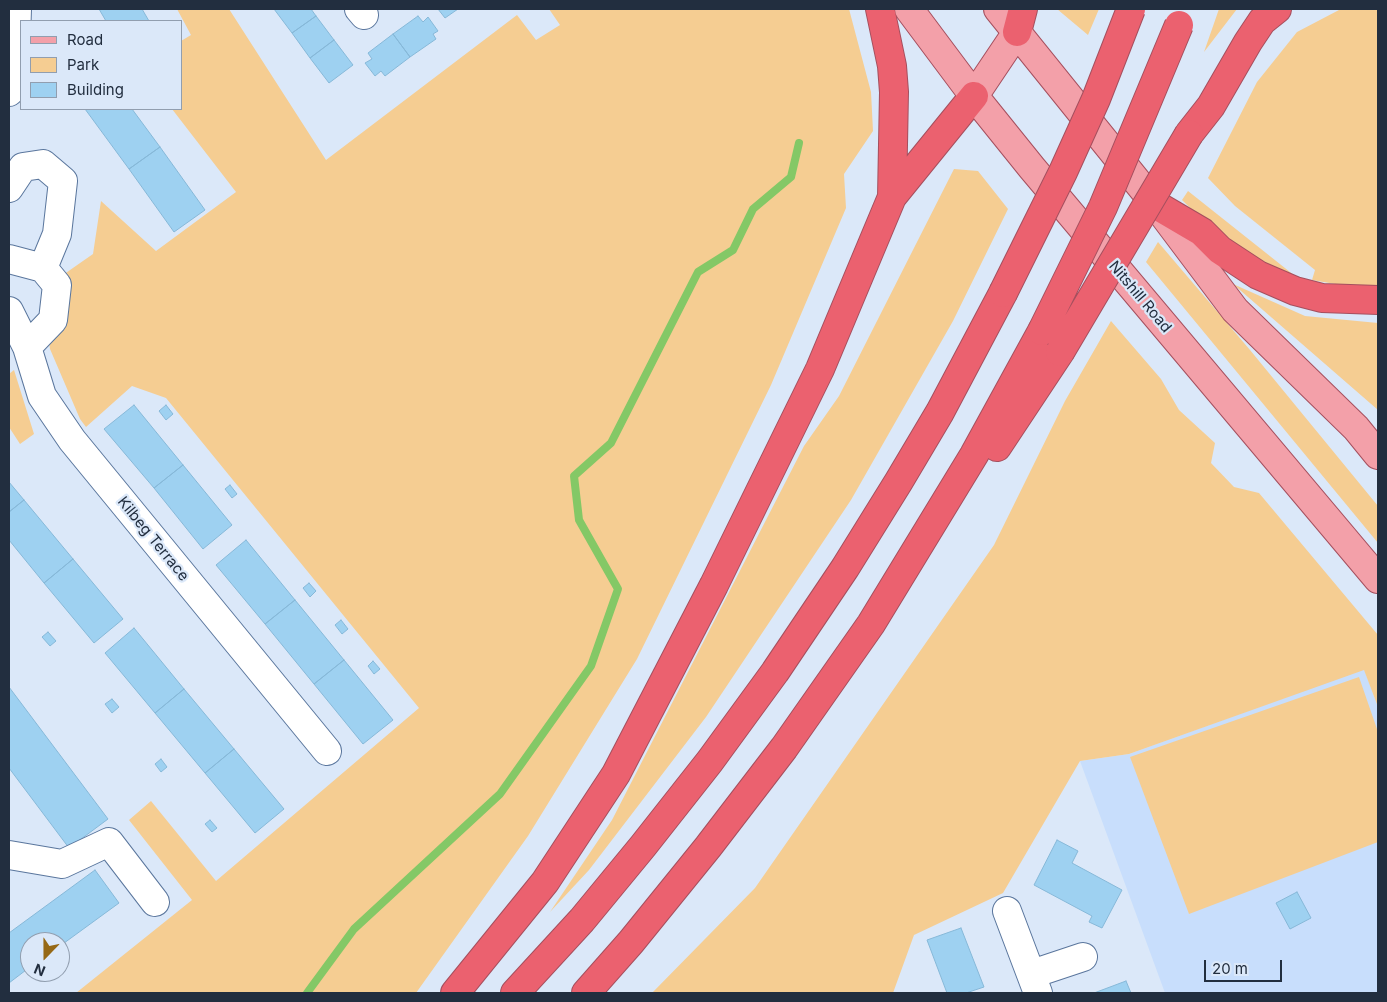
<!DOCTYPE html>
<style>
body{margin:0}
#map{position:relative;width:1387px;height:1002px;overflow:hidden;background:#dbe8f9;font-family:Inter,sans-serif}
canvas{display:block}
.frame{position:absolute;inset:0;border:10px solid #222e3f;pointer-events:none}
.legend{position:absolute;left:20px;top:20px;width:162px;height:90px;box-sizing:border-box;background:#dbe8f9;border:1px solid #919eaf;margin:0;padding:6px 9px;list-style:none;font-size:15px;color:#222e3f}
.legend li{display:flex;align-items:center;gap:10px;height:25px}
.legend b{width:25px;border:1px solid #919eaf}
.north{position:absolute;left:20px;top:932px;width:50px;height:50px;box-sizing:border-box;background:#dbe8f9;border:1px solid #919eaf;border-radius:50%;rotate:202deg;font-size:14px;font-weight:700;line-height:20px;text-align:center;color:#222e3f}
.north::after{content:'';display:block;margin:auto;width:18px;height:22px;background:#966916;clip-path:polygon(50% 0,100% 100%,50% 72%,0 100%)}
.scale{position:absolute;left:1204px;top:960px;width:78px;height:22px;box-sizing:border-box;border:2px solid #222e3f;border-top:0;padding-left:6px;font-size:15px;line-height:18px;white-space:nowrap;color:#222e3f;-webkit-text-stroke:4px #dbe8f9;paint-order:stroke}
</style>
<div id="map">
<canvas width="1387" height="1002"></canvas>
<div class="frame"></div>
<ul class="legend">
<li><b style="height:6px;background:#f3a0a9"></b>Road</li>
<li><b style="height:14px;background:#f5cd92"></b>Park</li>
<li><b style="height:14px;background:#9ed1f1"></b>Building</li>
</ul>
<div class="north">N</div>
<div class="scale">20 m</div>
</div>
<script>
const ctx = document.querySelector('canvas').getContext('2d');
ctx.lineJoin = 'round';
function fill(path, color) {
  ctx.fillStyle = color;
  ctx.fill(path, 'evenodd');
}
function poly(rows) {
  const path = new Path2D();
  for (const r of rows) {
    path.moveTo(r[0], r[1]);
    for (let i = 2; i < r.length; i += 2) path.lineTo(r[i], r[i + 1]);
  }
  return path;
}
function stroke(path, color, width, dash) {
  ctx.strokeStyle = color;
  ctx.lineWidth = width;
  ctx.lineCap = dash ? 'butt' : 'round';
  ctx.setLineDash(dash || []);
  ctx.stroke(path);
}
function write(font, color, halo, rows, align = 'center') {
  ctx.font = font + ' Inter,sans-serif';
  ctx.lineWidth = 4.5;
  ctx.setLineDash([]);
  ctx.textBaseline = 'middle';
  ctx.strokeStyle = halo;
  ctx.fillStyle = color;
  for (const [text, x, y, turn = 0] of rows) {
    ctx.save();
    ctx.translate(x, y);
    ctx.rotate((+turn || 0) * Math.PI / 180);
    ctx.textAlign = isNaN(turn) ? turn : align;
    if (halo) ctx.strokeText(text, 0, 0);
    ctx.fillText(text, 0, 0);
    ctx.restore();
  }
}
const built = poly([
 [1364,669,1378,707,1378,993,1165,993,1080,761,1129,754]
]);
const green = poly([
 [177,9,229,9,326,160,517,15,536,40,560,25,549,9,849,9,871,92,873,131,844,174,846,208,771,385,637,659,528,836,416,993,76,993,192,900,129,820,151,801,216,881,419,708,166,398,132,386,86,427,80,419,50,349,49,342,60,277,93,254,101,201,156,251,236,192,172,109,181,109,181,41,191,35],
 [1057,9,1099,9,1088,35],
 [1219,9,1237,9,1204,52],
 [1378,9,1378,290,1376,291,1312,280,1315,270,1235,206,1208,178,1257,82,1297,32,1339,10],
 [954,169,978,171,1008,209,953,321,851,500,706,717,589,870,550,912,612,820,804,446,839,396],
 [1188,191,1295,276,1273,268,1225,242,1182,200],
 [1158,242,1250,350,1378,506,1378,543,1146,262],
 [1233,284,1305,316,1378,323,1378,410],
 [1111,321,1161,379,1179,410,1215,443,1211,463,1234,487,1259,493,1378,635,1378,707,1364,670,1129,754,1080,761,1003,893,914,935,893,993,652,993,755,888,994,545,1065,401],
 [14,370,34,434,20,444,9,427,9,374],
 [1359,677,1378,732,1378,842,1189,914,1130,757]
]);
const stream = poly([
 [307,993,354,929,500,794,591,666,618,589,579,520,574,476,611,443,698,272,733,250,753,209,791,177,799,143]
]);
const building = poly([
 [99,9,142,9,149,21,106,21,99,9],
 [274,9,311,9,316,16,292,33,274,9],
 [438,9,458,9,445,18,438,9],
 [316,16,334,40,310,58,292,33,316,16],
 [418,16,423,22,428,17,438,31,433,34,436,39,410,57,393,34,418,16],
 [393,34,410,57,385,76,381,71,375,76,365,63,372,59,368,53,393,34],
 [334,40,353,65,329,83,310,58,334,40],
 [85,109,132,109,160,147,129,169,85,109],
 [160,147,205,210,174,232,129,169,160,147],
 [134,405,183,465,154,488,104,429,134,405],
 [166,405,173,414,166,420,159,411,166,405],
 [183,465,232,525,203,549,154,488,183,465],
 [9,482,24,500,9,512,9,482],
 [230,485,237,494,232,498,225,489,230,485],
 [24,500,73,559,44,583,9,540,9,512,24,500],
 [246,540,295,600,265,624,216,565,246,540],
 [73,559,123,619,94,643,44,583,73,559],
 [309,583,316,591,310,597,303,588,309,583],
 [295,600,344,660,314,684,265,624,295,600],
 [341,620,348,629,342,634,335,625,341,620],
 [134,628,184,689,155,713,105,653,134,628],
 [48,632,56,641,50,646,42,637,48,632],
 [344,660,393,720,363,744,314,684,344,660],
 [373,661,380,669,374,674,368,666,373,661],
 [9,687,108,819,69,848,9,768,9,687],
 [184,689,234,749,205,773,155,713,184,689],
 [112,699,119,707,112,713,105,704,112,699],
 [234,749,284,809,255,833,205,773,234,749],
 [161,759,167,767,161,772,155,764,161,759],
 [210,820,217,828,212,832,205,824,210,820],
 [1057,840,1078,851,1072,863,1122,890,1102,928,1089,922,1092,916,1034,885,1057,840],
 [95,870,119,903,60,946,60,942,30,942,30,967,9,983,9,933,95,870],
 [1297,892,1311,918,1290,929,1276,903,1297,892],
 [961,928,984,987,966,993,947,993,927,940,961,928],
 [1126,981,1131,993,1094,993,1126,981]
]);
const minor = poly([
 [359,9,364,15],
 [9,92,15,70,17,9],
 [9,188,23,167,43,164,63,181,57,234,43,268],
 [9,259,43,268,57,285,53,320,27,347],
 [9,311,27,347,42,396,72,440,327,751],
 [9,855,62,864,109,842,155,902],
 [1007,911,1038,993],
 [1032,974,1083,957]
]);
const major = poly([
 [909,9,974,96,1032,168,1378,579],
 [998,9,1156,205,1235,310,1356,428,1378,455],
 [974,96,1017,32]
]);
const highway = poly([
 [880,9,892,66,894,92,892,197],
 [1017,32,1023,9],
 [1189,134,1211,106,1248,42,1262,21,1277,9],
 [1156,205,1202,232,1220,250,1258,275,1295,291,1322,298,1378,300],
 [997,447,1060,352],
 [455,993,545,882,616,774,714,585,820,369,892,197,974,96],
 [515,993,582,920,643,846,710,761,775,672,845,568,899,481,940,412,1003,293],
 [586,993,631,942,708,847,784,748,871,624,974,455,1042,331]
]);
const highwayBridge = poly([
 [1003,293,1063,172,1096,99,1131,9],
 [1042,331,1103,207,1179,25],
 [1060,352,1189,134]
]);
const streetNames = [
 ["Nitshill Road",1140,297,50],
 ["Kilbeg Terrace",153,539,51]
];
fill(built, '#c8defc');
fill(green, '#f5cd92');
stroke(stream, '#84c866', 8);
fill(building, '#9ed1f1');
stroke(building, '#86b8d8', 1);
stroke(minor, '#5a769d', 30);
stroke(major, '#a54f5e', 30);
stroke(highway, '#a54f5e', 30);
stroke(minor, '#fff', 28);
stroke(major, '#f3a0a9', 28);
stroke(highway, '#eb616f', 28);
stroke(highwayBridge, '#a54f5e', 30, []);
stroke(highwayBridge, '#eb616f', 28);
write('15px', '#222e3f', '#dbe8f9', streetNames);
</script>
